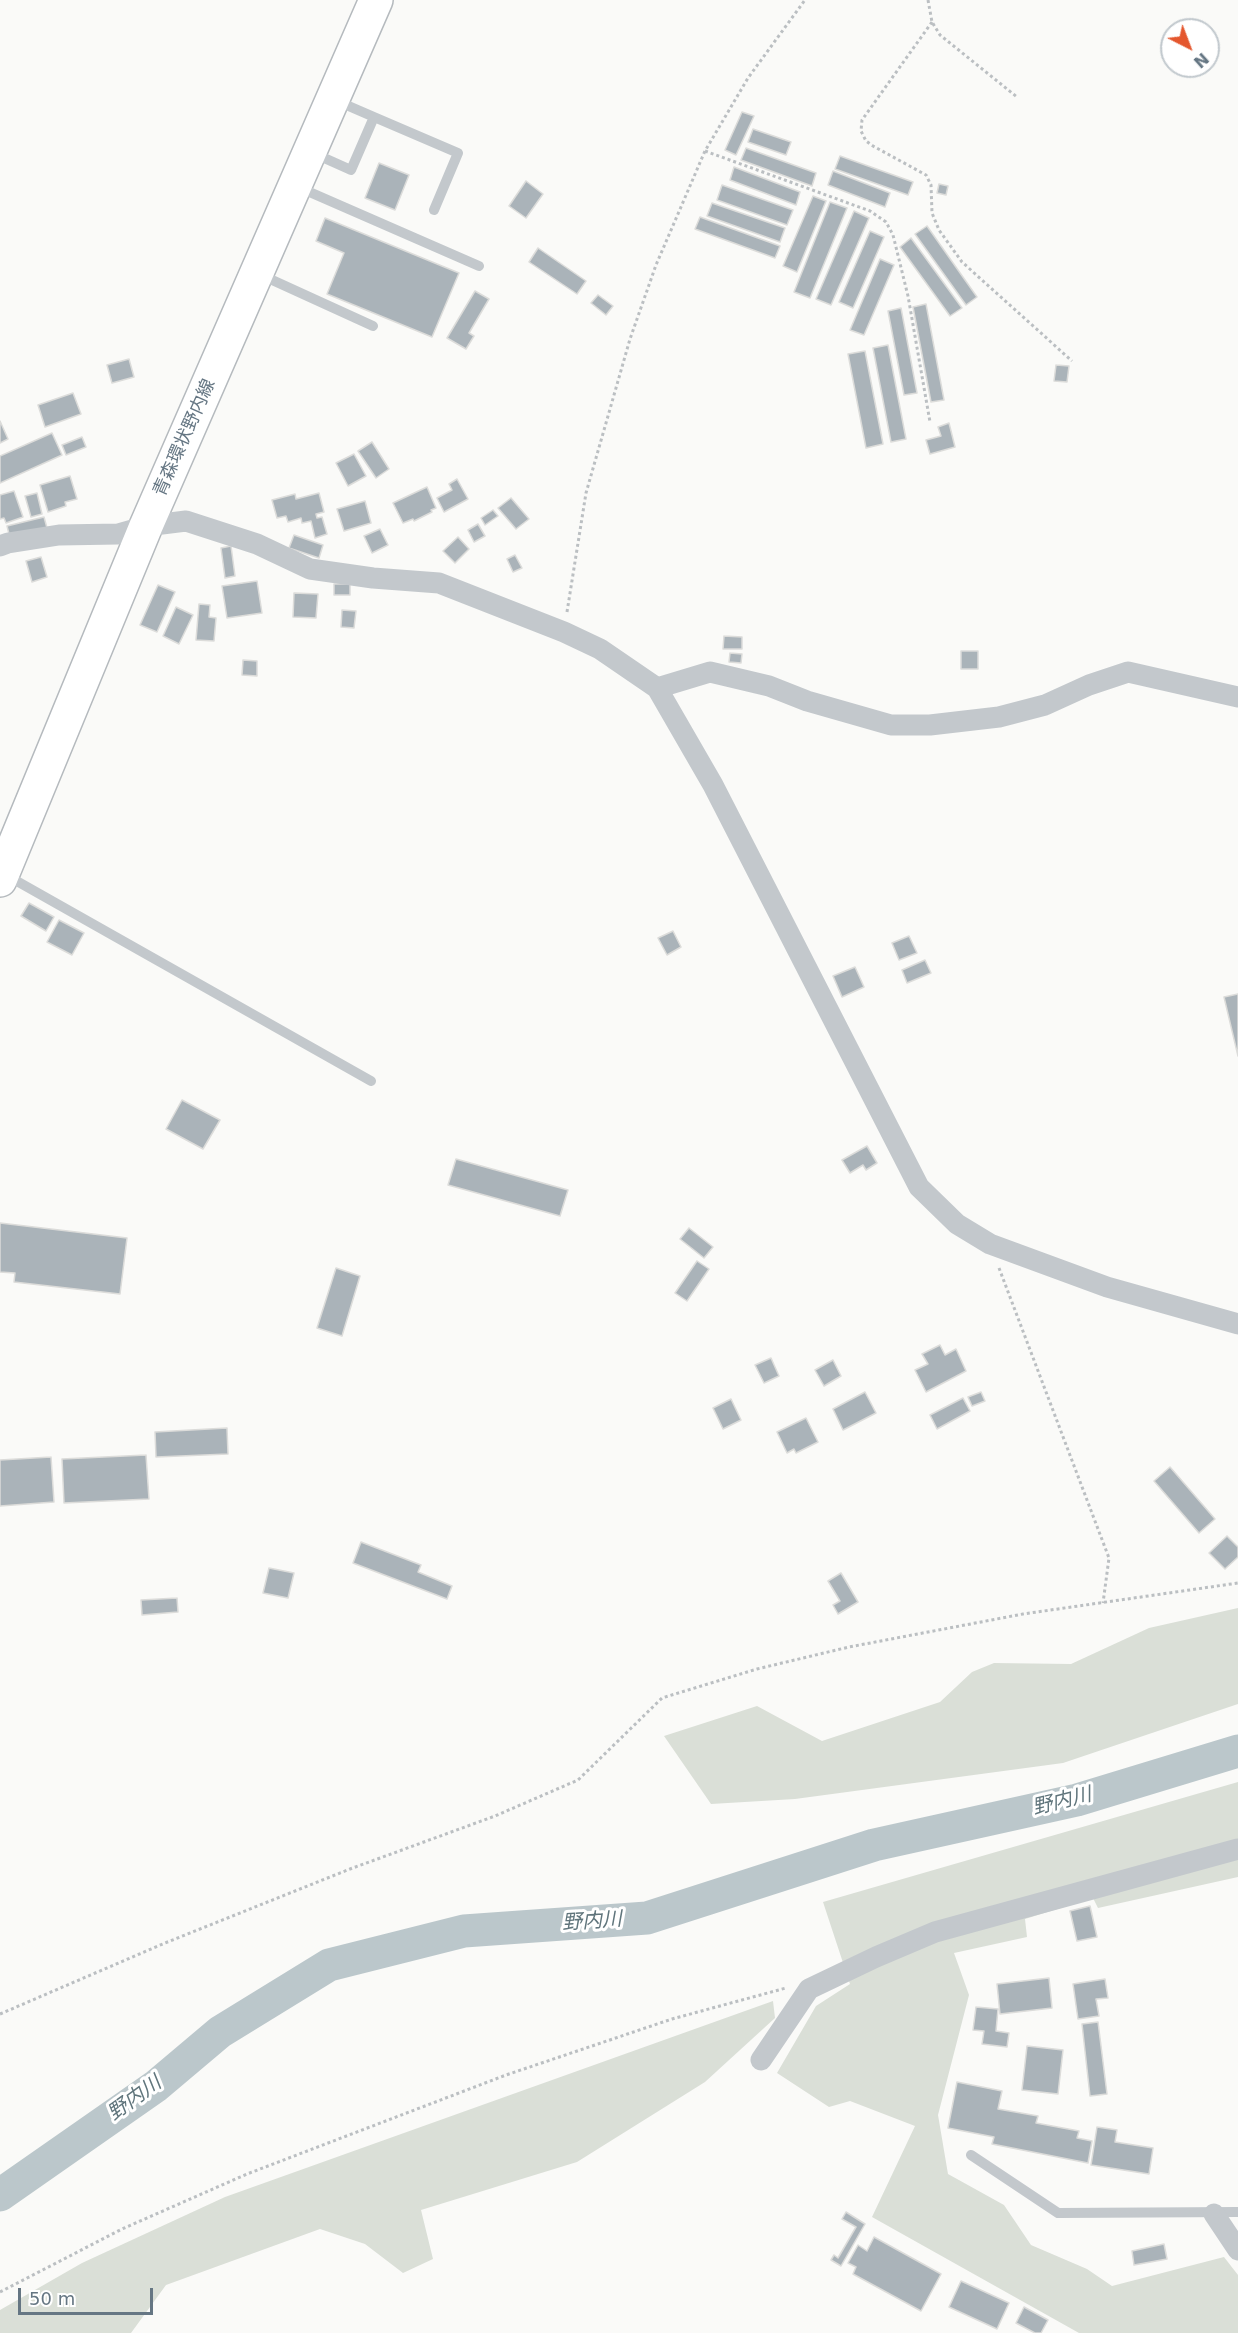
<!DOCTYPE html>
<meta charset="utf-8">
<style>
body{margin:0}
#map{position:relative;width:1238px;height:2333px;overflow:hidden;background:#fafaf8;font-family:"DejaVu Sans",sans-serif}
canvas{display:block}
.north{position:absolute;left:1160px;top:18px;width:60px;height:60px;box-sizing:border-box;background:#fff;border:2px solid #c1c8cd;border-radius:50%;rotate:138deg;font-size:16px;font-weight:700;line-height:24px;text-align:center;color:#657683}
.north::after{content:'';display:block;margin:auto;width:21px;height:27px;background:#e4572e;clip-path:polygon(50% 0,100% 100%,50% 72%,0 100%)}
.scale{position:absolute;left:18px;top:2288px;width:135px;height:27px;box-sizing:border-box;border:3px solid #657683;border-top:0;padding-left:8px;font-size:18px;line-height:21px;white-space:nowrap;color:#657683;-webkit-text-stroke:4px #fff;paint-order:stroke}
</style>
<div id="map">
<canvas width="1238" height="2333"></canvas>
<div class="north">N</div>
<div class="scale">50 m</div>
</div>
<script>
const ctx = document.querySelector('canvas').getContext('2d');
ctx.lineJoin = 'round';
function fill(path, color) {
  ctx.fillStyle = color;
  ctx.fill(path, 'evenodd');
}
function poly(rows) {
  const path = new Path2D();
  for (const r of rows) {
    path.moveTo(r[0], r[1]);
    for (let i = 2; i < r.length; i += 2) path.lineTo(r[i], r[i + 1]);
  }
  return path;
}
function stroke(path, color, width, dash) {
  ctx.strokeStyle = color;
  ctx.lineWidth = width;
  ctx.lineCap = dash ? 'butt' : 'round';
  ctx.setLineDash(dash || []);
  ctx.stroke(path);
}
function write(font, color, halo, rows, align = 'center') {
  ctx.font = font + ' "DejaVu Sans","Noto Sans JP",sans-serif';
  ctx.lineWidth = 6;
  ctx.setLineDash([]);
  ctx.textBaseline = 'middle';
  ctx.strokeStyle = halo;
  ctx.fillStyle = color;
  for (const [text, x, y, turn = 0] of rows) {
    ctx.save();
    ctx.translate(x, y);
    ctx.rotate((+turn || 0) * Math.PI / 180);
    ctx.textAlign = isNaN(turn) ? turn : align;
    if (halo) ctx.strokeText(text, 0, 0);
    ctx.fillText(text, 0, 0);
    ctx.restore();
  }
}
const green = poly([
 [1238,1608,1238,1704,1063,1763,795,1799,711,1804,664,1736,757,1706,822,1741,940,1702,972,1672,994,1663,1071,1664,1149,1628],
 [1238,1782,1238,1877,1098,1908,1093,1898,1025,1919,1027,1937,954,1953,969,1995,938,2115,948,2174,1004,2205,1031,2245,1087,2269,1112,2286,1224,2257,1238,2275,1238,2333,1079,2333,872,2217,915,2126,850,2101,829,2107,777,2073,816,2006,850,1984,823,1902],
 [773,2001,775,2018,705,2082,577,2162,421,2210,433,2259,403,2273,365,2244,320,2229,166,2285,131,2333,0,2333,0,2310,82,2263,225,2197]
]);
const river = poly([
 [0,2195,156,2086,220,2032,329,1965,464,1931,647,1918,874,1845,1077,1800,1238,1751]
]);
const building = poly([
 [742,112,754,116,736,155,725,150,742,112],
 [753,129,791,142,786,155,748,142,753,129],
 [746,148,816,173,812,186,741,160,746,148],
 [840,156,913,182,908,195,835,169,840,156],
 [379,163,409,175,395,210,365,198,379,163],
 [734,167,800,192,796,205,730,180,734,167],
 [833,171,890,193,885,207,828,185,833,171],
 [526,181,543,194,526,218,509,206,526,181],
 [939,184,948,186,946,195,937,193,939,184],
 [722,185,793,210,787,225,717,200,722,185],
 [813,196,826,201,797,272,783,266,813,196],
 [830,202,847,208,810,298,794,292,830,202],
 [712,203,785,228,780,242,707,216,712,203],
 [854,211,869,218,831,305,816,299,854,211],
 [700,217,780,246,775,258,695,229,700,217],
 [325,218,459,273,432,337,327,294,344,253,316,241,325,218],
 [927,226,977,297,966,305,915,234,927,226],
 [870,231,884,237,853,308,839,302,870,231],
 [911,238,962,308,950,316,900,247,911,238],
 [538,248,586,281,577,294,529,262,538,248],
 [880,259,894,265,864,335,850,330,880,259],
 [475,291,489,299,469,333,474,336,466,349,447,338,475,291],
 [598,295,613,306,606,315,591,303,598,295],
 [926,304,944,400,931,402,913,307,926,304],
 [901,308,917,393,904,395,888,311,901,308],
 [888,345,906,439,891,442,873,348,888,345],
 [865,351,883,444,866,448,848,354,865,351],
 [129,359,134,377,112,383,107,365,129,359],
 [1056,365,1069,366,1067,382,1054,381,1056,365],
 [73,393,81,414,45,427,38,405,73,393],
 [0,421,8,439,0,443,0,421],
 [949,423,955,447,930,454,926,440,941,436,938,427,949,423],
 [52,433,62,455,0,483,0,456,52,433],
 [82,437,86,447,66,455,62,445,82,437],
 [372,442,389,469,376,478,358,451,372,442],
 [354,454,366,476,348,486,336,463,354,454],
 [70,476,77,499,65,502,66,506,48,512,40,485,70,476],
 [457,479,468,499,444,512,437,498,452,490,449,484,457,479],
 [427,487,436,508,431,510,432,512,414,521,413,519,403,523,393,503,427,487],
 [14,491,23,517,6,523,4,518,0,519,0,495,14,491],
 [37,493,42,514,31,517,25,496,37,493],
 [319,493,324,512,316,514,317,518,322,517,327,534,315,538,311,521,302,523,301,518,288,522,286,516,277,518,272,500,295,494,296,499,319,493],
 [511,498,529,519,516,529,498,508,511,498],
 [365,501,371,523,344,531,337,509,365,501],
 [493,510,498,516,485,525,481,518,493,510],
 [44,517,47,528,10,538,7,526,44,517],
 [478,524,485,536,474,542,468,530,478,524],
 [380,529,388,545,372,553,364,536,380,529],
 [294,535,323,545,319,558,289,548,294,535],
 [458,537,469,549,455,563,443,551,458,537],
 [231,546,235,576,225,578,221,548,231,546],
 [515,555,522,568,513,572,507,559,515,555],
 [41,557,47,577,32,582,26,561,41,557],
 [257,581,262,613,227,618,222,586,257,581],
 [334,584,350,584,350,595,334,595,334,584],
 [158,585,175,592,157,632,140,625,158,585],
 [294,593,318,594,316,618,293,617,294,593],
 [199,604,210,605,209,617,216,618,214,641,196,640,199,604],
 [176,607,193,615,179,644,163,636,176,607],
 [342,610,356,611,354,628,341,627,342,610],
 [724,636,742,637,742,649,723,649,724,636],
 [961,651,978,651,978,669,961,669,961,651],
 [730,653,742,654,741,663,729,662,730,653],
 [243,660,257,661,257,676,242,675,243,660],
 [29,903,54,917,46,931,21,916,29,903],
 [59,920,84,933,72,955,47,942,59,920],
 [673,931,681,947,667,955,658,938,673,931],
 [909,936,917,953,899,960,892,943,909,936],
 [925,960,931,973,907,983,902,970,925,960],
 [855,967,864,987,842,997,833,976,855,967],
 [1238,994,1238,1056,1224,997,1238,994],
 [182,1100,220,1120,203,1149,166,1129,182,1100],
 [867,1146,877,1163,866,1170,863,1165,850,1173,842,1160,867,1146],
 [456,1159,568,1190,560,1216,448,1185,456,1159],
 [0,1223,127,1238,120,1294,14,1282,15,1273,0,1272,0,1223],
 [689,1228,713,1247,704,1258,680,1239,689,1228],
 [697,1261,709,1269,687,1301,675,1293,697,1261],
 [336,1268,360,1276,342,1336,317,1328,336,1268],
 [940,1345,945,1355,956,1349,966,1371,926,1392,915,1370,928,1364,922,1354,940,1345],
 [771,1358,779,1376,764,1383,755,1365,771,1358],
 [833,1360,841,1376,824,1386,815,1370,833,1360],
 [865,1392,876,1413,843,1430,833,1409,865,1392],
 [981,1392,985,1401,972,1406,968,1397,981,1392],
 [963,1398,970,1411,937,1429,930,1415,963,1398],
 [731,1399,741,1420,723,1429,713,1408,731,1399],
 [806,1418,818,1442,796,1453,794,1449,787,1453,777,1432,806,1418],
 [227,1428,228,1454,156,1457,155,1432,227,1428],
 [146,1455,149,1499,64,1503,62,1459,146,1455],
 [51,1457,54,1502,0,1506,0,1460,51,1457],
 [1170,1467,1215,1519,1199,1533,1154,1481,1170,1467],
 [1227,1536,1238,1547,1238,1557,1225,1569,1209,1553,1227,1536],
 [361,1542,421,1565,418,1572,452,1586,447,1599,353,1563,361,1542],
 [269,1568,294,1573,288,1598,263,1593,269,1568],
 [841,1573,858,1602,838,1614,833,1605,840,1601,828,1581,841,1573],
 [177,1598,178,1612,142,1615,141,1600,177,1598],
 [1090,1906,1097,1937,1077,1941,1070,1911,1090,1906],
 [1049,1978,1052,2008,1000,2014,997,1984,1049,1978],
 [1105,1979,1108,1998,1096,1999,1099,2016,1078,2019,1073,1984,1105,1979],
 [976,2007,998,2009,996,2031,1009,2033,1007,2047,982,2044,984,2031,973,2030,976,2007],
 [1098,2022,1107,2094,1090,2096,1082,2024,1098,2022],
 [1027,2046,1063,2050,1058,2094,1022,2090,1027,2046],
 [957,2082,1002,2091,998,2109,1038,2116,1036,2123,1079,2131,1077,2138,1092,2141,1088,2163,992,2144,994,2137,948,2128,957,2082],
 [1097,2127,1117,2130,1115,2142,1153,2148,1149,2174,1091,2165,1097,2127],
 [846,2212,865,2224,841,2266,831,2260,834,2255,838,2258,856,2227,842,2219,846,2212],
 [874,2237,941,2274,921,2311,853,2274,856,2267,848,2263,858,2245,867,2251,874,2237],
 [1164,2244,1167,2259,1134,2265,1132,2251,1164,2244],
 [961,2281,1009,2303,997,2329,949,2307,961,2281],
 [1024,2307,1048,2320,1041,2333,1035,2333,1016,2323,1024,2307]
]);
const path = poly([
 [928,0,932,22,940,35,1017,97],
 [932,22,862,120,861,131,866,141,873,146,926,175,931,185,932,213,939,230,962,262,1072,361],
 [705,151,870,211,886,222,893,235,908,296,930,422],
 [567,612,586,493,630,339,656,265,705,151,748,78,805,0],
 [999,1268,1109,1558,1103,1603],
 [0,2014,165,1943,350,1869,495,1816,578,1780,662,1698,757,1669,849,1647,1023,1614,1238,1583],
 [0,2292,122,2229,247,2174,506,2075,672,2019,786,1988]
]);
const lane = poly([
 [374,117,458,153,434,210],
 [313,153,351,170,374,117,337,101],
 [298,187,479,266],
 [259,274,373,326],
 [6,875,371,1081],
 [971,2155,1058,2213,1238,2212]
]);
const street = poly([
 [0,546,8,543,59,535,118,534,146,526,186,521,257,544,310,569,373,578,439,583,564,632,600,649,657,688,713,785,919,1187,957,1224,990,1244,1107,1287,1238,1324],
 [657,688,710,672,769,686,807,701,891,725,930,725,999,717,1045,705,1089,685,1128,672,1238,697],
 [761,2060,809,1989,876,1957,935,1932,1238,1849],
 [1214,2214,1238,2250]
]);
const primary = poly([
 [0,880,146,526,376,0]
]);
const streetNames = [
 ["青森環状野内線",185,438,-66]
];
const waterNames = [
 ["野内川",1062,1802,-14],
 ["野内川",592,1922,-4],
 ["野内川",135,2099,-36]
];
fill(green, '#dadfd7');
stroke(river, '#bbc7cb', 33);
fill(building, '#aab3b9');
stroke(building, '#dcdcda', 1.5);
stroke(primary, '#b5babe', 36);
stroke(path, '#bbbfc2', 3, [3, 3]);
stroke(lane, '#c3c8cc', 10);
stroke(street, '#c3c8cc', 21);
stroke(primary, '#fff', 33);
write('18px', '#657683', '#fff', streetNames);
write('italic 20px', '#60757c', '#fff', waterNames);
</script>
